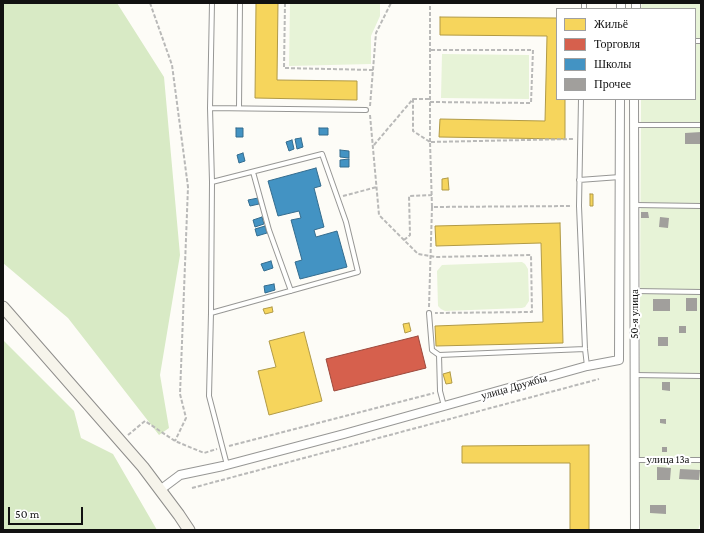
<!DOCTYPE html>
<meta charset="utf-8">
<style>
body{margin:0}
#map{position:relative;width:704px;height:533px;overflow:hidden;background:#fdfcf7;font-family:"Crimson Pro",serif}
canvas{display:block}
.frame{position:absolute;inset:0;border:4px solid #111;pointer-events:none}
.legend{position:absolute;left:556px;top:8px;width:140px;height:92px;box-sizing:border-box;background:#fff;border:1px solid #a0a0a0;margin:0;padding:5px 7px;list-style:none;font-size:12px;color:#111}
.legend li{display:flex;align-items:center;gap:8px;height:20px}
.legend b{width:20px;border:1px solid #a0a0a0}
.scale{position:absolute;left:8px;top:507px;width:75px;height:18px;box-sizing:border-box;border:2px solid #111;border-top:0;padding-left:5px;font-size:12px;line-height:14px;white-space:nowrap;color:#111;-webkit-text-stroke:3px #fff;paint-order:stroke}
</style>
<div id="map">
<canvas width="704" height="533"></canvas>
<div class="frame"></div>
<ul class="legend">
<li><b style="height:11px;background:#f6d55c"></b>Жильё</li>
<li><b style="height:11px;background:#d6604d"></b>Торговля</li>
<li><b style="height:11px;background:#4393c3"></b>Школы</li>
<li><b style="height:11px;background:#a19f9c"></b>Прочее</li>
</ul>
<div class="scale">50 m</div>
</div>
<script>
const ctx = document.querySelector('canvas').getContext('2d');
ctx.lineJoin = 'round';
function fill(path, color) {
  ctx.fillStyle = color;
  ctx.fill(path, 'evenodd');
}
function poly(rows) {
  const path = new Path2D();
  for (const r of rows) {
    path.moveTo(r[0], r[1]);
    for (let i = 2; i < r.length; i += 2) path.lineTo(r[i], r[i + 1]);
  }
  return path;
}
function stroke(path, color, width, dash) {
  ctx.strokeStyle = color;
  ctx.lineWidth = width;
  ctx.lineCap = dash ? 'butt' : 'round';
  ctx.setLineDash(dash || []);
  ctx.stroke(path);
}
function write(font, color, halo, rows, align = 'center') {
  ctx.font = font + ' "Crimson Pro",serif';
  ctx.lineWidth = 4;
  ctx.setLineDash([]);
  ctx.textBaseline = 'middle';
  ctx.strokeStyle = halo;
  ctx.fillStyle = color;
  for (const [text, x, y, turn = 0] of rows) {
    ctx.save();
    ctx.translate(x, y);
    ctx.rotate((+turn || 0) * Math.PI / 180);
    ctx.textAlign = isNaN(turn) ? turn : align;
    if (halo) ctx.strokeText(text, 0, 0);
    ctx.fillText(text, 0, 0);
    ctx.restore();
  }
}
const green = poly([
 [290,3,380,3,380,16,371,36,371,64,289,66],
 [642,3,701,3,701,524,700,524,698,530,639,530,641,99,695,99,695,9,641,9],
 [442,54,529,55,529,99,441,98],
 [522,262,525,264,528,269,529,301,525,307,522,308,445,311,441,309,438,306,437,271,442,265]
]);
const forest = poly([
 [3,3,117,3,164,77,180,255,160,375,169,428,159,435,68,318,3,263],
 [3,340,74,411,81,438,113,454,157,530,3,530]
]);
const homes = poly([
 [256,3,278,3,277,80,357,81,357,100,255,98,256,3],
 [440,17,557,18,557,99,565,99,565,139,439,137,440,119,545,121,547,36,440,35,440,17],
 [448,178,449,190,442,190,442,179,448,178],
 [590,194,593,194,593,206,590,206,590,194],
 [560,223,563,343,436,346,435,326,543,322,541,243,436,246,435,226,560,223],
 [272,307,273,312,265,314,263,309,272,307],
 [409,323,411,331,405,333,403,324,409,323],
 [304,332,322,401,269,415,258,371,276,367,269,341,304,332],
 [450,372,452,383,446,384,443,374,450,372],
 [589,445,589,530,570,530,570,463,462,463,462,446,589,445]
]);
const shops = poly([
 [418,336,426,368,334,391,326,359,418,336]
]);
const schools = poly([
 [236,128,243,128,243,137,236,137,236,128],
 [319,128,328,128,328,135,319,135,319,128],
 [301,138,303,147,297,149,295,139,301,138],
 [292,140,294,149,289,151,286,142,292,140],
 [340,150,349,151,349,158,340,157,340,150],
 [243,153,245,161,239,163,237,155,243,153],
 [349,159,349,167,340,167,340,160,349,159],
 [316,168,321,186,314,188,324,227,314,230,316,237,337,231,347,267,300,279,295,262,302,260,291,220,301,218,299,211,278,216,268,181,316,168],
 [258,198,259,204,250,206,248,200,258,198],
 [262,217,264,224,255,227,253,220,262,217],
 [265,226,267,233,257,236,255,229,265,226],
 [271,261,273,268,264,271,261,264,271,261],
 [274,284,275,290,265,293,264,286,274,284]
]);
const building = poly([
 [701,132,701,144,685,144,685,133],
 [641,212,648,212,649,218,641,218],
 [660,217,669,218,668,228,659,227],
 [686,298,697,298,697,311,686,311],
 [653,299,670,299,670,311,653,311],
 [679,326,686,326,686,333,679,333],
 [658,337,668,337,668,346,658,346],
 [662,382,670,382,670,391,662,390],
 [660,419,666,419,666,424,660,423],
 [662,447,667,447,667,452,662,452],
 [657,467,671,468,670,480,657,480],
 [680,469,700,470,699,480,679,479],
 [650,505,666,505,666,514,650,513]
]);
const path = poly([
 [150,3,172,65,188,187,180,394,186,418,175,441],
 [285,3,284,68,373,70],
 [413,99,430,99],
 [430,102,531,103,533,50,430,50],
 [370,106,376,33,391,3],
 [370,115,379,215,418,254,436,257,531,255,532,312,435,313],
 [430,142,430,3],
 [374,145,413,99,413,131,430,142],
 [343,196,377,187],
 [432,207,430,142,573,139],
 [404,240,410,235,409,196,432,195],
 [429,307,432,207,572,206],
 [128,435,145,421,175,441,204,453,217,449],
 [229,446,434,393],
 [192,488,599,379]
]);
const lane = poly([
 [212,3,210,108,212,182,211,313,209,396,227,465],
 [584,9,584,3],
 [695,41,701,41],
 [581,99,579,206,585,349,587,366],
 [210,108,366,110],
 [239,108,240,3],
 [633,125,701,125],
 [253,172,269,230,291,291],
 [579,180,620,177],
 [635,205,701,206],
 [635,291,701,292],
 [211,313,358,272,346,222,322,154,212,182],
 [429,313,432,350,439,355,440,391,444,406],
 [439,355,585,349],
 [634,375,701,376],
 [635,460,701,460]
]);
const street = poly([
 [621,9,621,3],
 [636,9,636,3],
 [634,99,635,530],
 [160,490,180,475,223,466,344,434,587,366,619,360,620,99]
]);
const secondary = poly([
 [3,307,143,467,179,515,189,530]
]);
const streetNames = [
 ["50-я улица",635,314,-90],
 ["улица Дружбы",514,387,-16],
 ["улица 13а",668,460]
];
fill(green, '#e7f3d7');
fill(forest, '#d8eac5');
fill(homes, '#f6d55c');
stroke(homes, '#b19a46', 1);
fill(shops, '#d6604d');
stroke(shops, '#9b483b', 1);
fill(schools, '#4393c3');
stroke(schools, '#346c8e', 1);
fill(building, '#a19f9c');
stroke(lane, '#979795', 6);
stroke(street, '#979795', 10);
stroke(secondary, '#8e8d8b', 13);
stroke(path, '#b9b9b8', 2, [4, 2]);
stroke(lane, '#fffffe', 4);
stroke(street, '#fffffe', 8);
stroke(secondary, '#f6f4eb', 11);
write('11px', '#111', '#fff', streetNames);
</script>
